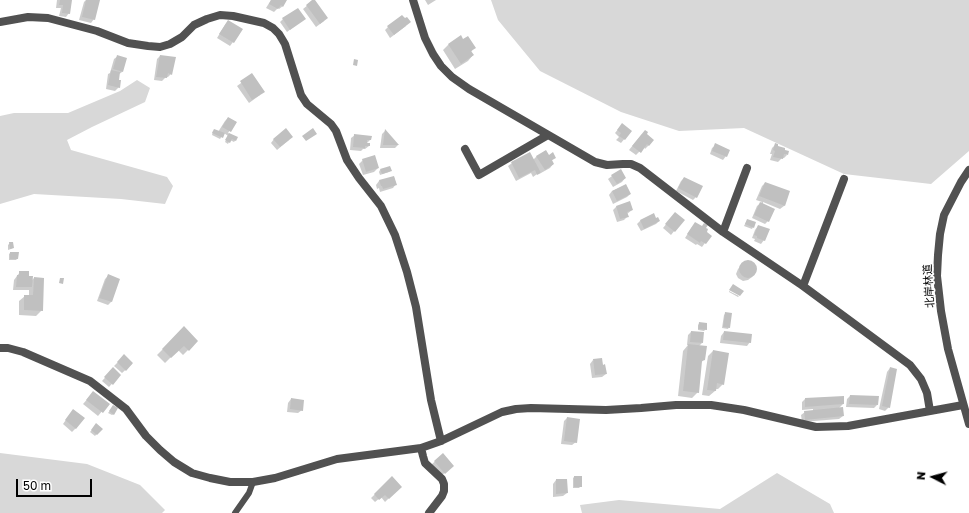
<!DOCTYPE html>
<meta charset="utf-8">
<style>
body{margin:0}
#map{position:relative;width:969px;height:513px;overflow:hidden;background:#fff;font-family:"Golos Text",sans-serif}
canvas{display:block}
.north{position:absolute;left:913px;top:457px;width:40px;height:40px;-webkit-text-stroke:3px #fff;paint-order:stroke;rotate:276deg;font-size:11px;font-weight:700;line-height:16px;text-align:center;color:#000}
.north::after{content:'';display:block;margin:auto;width:14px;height:18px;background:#000;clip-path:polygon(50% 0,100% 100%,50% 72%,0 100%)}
.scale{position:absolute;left:16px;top:479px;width:76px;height:18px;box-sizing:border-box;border:2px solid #000;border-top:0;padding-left:5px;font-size:12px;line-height:14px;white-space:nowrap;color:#000;-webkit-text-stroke:3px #fff;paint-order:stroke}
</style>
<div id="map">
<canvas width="969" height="513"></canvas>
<div class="north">N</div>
<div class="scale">50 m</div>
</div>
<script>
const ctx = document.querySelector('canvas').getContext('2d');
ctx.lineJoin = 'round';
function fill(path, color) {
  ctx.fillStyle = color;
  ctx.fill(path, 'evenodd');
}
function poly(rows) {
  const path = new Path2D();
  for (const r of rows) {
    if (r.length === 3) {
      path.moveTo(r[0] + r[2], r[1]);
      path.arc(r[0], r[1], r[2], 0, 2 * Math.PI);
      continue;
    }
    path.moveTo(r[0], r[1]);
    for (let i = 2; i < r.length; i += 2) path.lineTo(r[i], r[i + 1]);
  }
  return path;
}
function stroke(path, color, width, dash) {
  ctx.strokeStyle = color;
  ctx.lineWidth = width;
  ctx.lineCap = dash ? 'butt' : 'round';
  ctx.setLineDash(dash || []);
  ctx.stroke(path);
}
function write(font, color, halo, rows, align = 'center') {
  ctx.font = font + ' "Golos Text","Noto Sans JP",sans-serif';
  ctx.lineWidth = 3.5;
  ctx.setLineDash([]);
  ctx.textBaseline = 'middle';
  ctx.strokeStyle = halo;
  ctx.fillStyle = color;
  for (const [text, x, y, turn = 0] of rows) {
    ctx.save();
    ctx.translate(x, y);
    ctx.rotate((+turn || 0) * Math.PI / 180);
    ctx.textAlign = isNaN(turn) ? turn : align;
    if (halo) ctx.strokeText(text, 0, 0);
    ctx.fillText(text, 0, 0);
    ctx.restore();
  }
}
const green = poly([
 [491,0,969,0,969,151,931,184,844,174,744,128,679,131,621,112,540,71,498,20],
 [137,80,150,88,145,102,92,127,67,140,71,150,167,177,173,186,165,204,121,199,34,194,0,204,0,116,14,113,68,113,120,91],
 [0,453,87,464,140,485,165,510,162,513,0,513],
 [777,473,830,504,834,513,582,513,580,505,619,500,720,509]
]);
const shadow = poly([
 [57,0,71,0,69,13,66,17,59,16,61,8,56,8],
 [86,0,95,0,94,19,91,23,79,20,84,2],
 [271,0,286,0,283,6,279,9,278,8,274,12,266,8],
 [314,0,324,21,316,27,303,9],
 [425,0,436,0,428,5],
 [283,19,304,19,287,32,280,22],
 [228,21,233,42,230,46,217,38,225,25],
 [406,26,390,38,385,30,388,27],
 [461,37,463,40,474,48,471,52,473,55,468,61,455,69,443,50,448,45],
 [118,56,122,72,118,75,117,80,119,87,115,91,106,89,108,74,110,73,114,59],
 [160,56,171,74,168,77,166,77,162,81,154,80,157,59],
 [252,75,260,95,249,103,237,86],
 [228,118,236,122,228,133,237,138,234,142,230,140,228,144,225,142,228,136,224,133,220,139,212,135,213,131,218,132,225,121],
 [619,128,631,131,621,143,616,140,619,137,615,133],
 [385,131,398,145,395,148,380,148,382,134],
 [642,134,649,145,645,149,644,147,636,155,629,150],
 [355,135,370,140,366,144,369,146,365,149,363,149,361,151,350,150,351,138],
 [274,139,289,140,277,150,271,143],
 [716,145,726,156,723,160,710,154,712,148],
 [775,145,777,147,787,155,784,158,782,158,778,162,770,160,772,154,770,154,772,148],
 [537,156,548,156,555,158,551,161,553,164,550,168,541,173,540,172,533,177,531,173,516,181,508,166,512,163,533,160],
 [363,160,378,168,374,172,363,175,359,164],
 [389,167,390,171,389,172,380,175,379,172,380,170],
 [612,176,625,178,622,182,613,187,608,179],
 [394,177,396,184,393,188,380,192,379,188,377,189,376,185,379,181],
 [684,178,696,197,693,200,676,191,681,181],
 [765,183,789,192,784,206,780,209,763,202,763,204,768,221,765,224,752,218,757,206,762,202,756,200,762,186],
 [626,185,630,194,627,197,613,204,609,195,612,191],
 [629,202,632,210,627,214,628,216,624,220,617,222,613,210,616,207],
 [672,217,683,220,671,235,663,228],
 [656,219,659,221,656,224,641,231,637,224,641,220],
 [746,222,753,227,752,229,744,226],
 [758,226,764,240,761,244,754,241,755,239,752,238,755,230],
 [692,227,705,228,705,243,702,247,697,244,696,245,685,238],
 [10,243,13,248,11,249,8,250,8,245],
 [10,253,17,259,16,260,9,260,9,254],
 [745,261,750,261,754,264,756,268,755,273,752,277,748,280,743,281,738,278,736,274,738,269],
 [20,272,28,277,31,281,34,278,42,310,36,316,19,315,19,301,25,296,29,296,29,290,13,290,14,280],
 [108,276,119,280,111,302,108,305,97,301,105,279],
 [729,291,739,296,738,297,729,292],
 [726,313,729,327,728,329,722,328,724,315],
 [700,323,706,329,704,331,698,330,698,325],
 [184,328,197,341,183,355,178,350,165,363,157,355],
 [691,332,702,343,699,346,704,359,701,363,698,392,692,398,678,396,683,351,688,345,687,345,688,335],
 [724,332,750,342,747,346,720,343,721,336],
 [713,351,723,384,718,389,715,389,715,391,709,396,702,395,708,356],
 [124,356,132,364,122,373,114,366],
 [593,360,606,374,602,377,592,378,590,364],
 [890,368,889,407,885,411,879,409,887,372],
 [113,369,120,375,109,387,102,381],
 [90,396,108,404,98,416,83,404],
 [850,396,877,405,874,408,846,407,847,399],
 [291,399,302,410,298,413,287,412,288,403],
 [805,399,843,404,838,409,843,416,839,419,802,422,801,415,805,412,813,411,813,409,802,410,802,402],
 [112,408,114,414,112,415,108,413],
 [70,414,76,428,72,432,63,424],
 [567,418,576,442,572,445,561,444,564,421],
 [96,425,101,429,95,436,90,432],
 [443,454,449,469,441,476,431,465],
 [574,477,581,486,579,488,573,488,573,478],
 [392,478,400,487,385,502,381,497,375,502,371,498],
 [556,480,567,493,563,496,553,497,553,484]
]);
const building = poly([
 [60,0,72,0,70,14,62,13,63,5,59,5],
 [86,0,100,0,95,20,82,17],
 [271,0,287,0,283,7,281,5,278,9,269,4],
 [312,0,315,0,328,18,320,24,306,5],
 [298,8,306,19,290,30,282,18],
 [402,15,405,18,407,17,411,22,394,35,387,26],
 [228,20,243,29,234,43,219,34],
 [461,35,463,39,468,36,476,48,471,51,474,55,461,64,448,44],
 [117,55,127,58,123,72,113,69],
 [160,55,176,57,172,75,168,73,167,78,156,77],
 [354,59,358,60,357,66,353,65],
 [111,70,120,72,119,80,121,80,120,88,108,85],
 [252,73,265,92,252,100,240,81],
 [228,117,237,122,231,132,222,127],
 [622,123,632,131,625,140,619,136,621,133,617,130],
 [286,128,293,137,280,147,273,139],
 [313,128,317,134,306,141,302,136],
 [214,129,225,133,223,138,212,133],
 [385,129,399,145,383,145],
 [645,130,648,132,647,134,654,140,649,146,647,144,641,153,632,146],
 [229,133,238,137,236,141,232,139,230,143,225,140],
 [354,134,372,136,371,140,367,140,367,143,370,143,370,146,365,146,365,148,353,147],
 [715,143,730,150,727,157,712,151],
 [775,143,778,144,778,146,785,148,785,150,789,151,788,155,784,154,783,159,773,157,775,151,773,150],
 [546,150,549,155,553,152,556,158,552,160,554,164,545,170,536,156],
 [530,152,541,173,537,175,535,170,519,178,511,162],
 [375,155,379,168,366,172,362,159],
 [390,166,392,171,382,174,380,169],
 [621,169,626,178,617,184,611,175],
 [394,176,397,185,383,189,382,186,381,186,379,180],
 [684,177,703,186,697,198,678,188],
 [765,182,790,191,785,206,759,196],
 [626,184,631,194,617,201,612,191],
 [630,201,633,210,627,212,629,217,620,219,616,206],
 [760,202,775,209,769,222,754,215],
 [675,212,685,220,675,232,665,224],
 [654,213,656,218,658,217,660,221,644,229,640,220],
 [747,219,756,222,754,228,745,224],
 [695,222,702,226,704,223,708,225,706,228,708,229,707,232,712,236,706,244,701,241,700,243,687,234],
 [758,225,770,229,765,241,757,238,757,236,754,235],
 [9,242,13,242,14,248,10,249],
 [10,252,19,252,18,259,10,259],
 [748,269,9],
 [19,271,29,271,29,276,33,276,32,287,16,287,17,275,19,275],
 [108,274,120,279,112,302,99,298],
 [34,277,44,278,43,311,24,310,24,295,33,295],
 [60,278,64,278,63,284,59,283],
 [733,284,744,291,740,296,729,290],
 [725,312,732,313,730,328,723,327],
 [699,322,707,323,707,330,698,329],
 [184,326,198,341,189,351,184,346,171,358,162,349],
 [691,331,704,332,703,343,690,342],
 [724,331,752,334,751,343,723,340],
 [688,344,707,346,705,360,702,361,699,393,683,391],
 [713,350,729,353,724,385,717,383,716,391,707,390],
 [124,354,133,363,126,371,117,362],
 [602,358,603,365,605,364,607,374,595,375,593,359],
 [113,367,121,375,113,385,104,377],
 [890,367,897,369,890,408,882,406],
 [93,391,110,404,103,413,86,400],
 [850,395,879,396,878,405,849,404],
 [844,396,844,404,805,407,805,398],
 [291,398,304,400,303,411,290,409],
 [113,405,118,408,114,415,109,411],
 [843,407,844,416,805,420,804,411],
 [73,409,85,418,76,429,65,420],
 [567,417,580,419,577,443,564,441],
 [96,423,103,429,97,435,91,430],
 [443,453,454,466,445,474,434,461],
 [392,476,402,487,389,499,385,495,379,500,374,494],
 [574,476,582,476,582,487,574,487],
 [556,479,567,479,568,493,556,494]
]);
const service = poly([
 [235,513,249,493,253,482]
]);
const minor = poly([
 [413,0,425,38,433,54,441,66,452,77,469,89,595,162,607,165,623,164,631,164,640,168,723,232,803,286,910,365,921,379,927,393,930,411],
 [0,22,28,17,48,18,97,31,128,43,148,46,160,47,170,44,182,37,194,25,207,19,220,15,233,16,264,23,273,28,279,34,285,44,301,95,307,104,331,124,336,131,347,160,359,178,381,206,395,235,407,272,416,307,431,400,441,441],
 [465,149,479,175,548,135],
 [723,232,747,168],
 [803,286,844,179],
 [0,348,8,348,23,352,90,381,126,409,146,436,160,450,174,462,192,473,210,478,230,482,253,482,275,478,337,459,421,448,441,441,502,412,516,409,531,408,606,410,641,408,676,405,711,405,744,410,816,427,848,426,963,405],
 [421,448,423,456,425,463,442,479,444,484,444,491,442,496,429,513]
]);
const tertiary = poly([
 [969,170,961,182,944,215,940,234,938,255,937,276,941,311,948,349,969,424]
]);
const streetNames = [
 ["北岸林道",929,286,-94]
];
fill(green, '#d8d8d8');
fill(shadow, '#0003');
fill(building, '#c0c0c0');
stroke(service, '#515151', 6);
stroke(minor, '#515151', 8);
stroke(tertiary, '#515151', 8);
write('11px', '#000', '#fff', streetNames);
</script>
